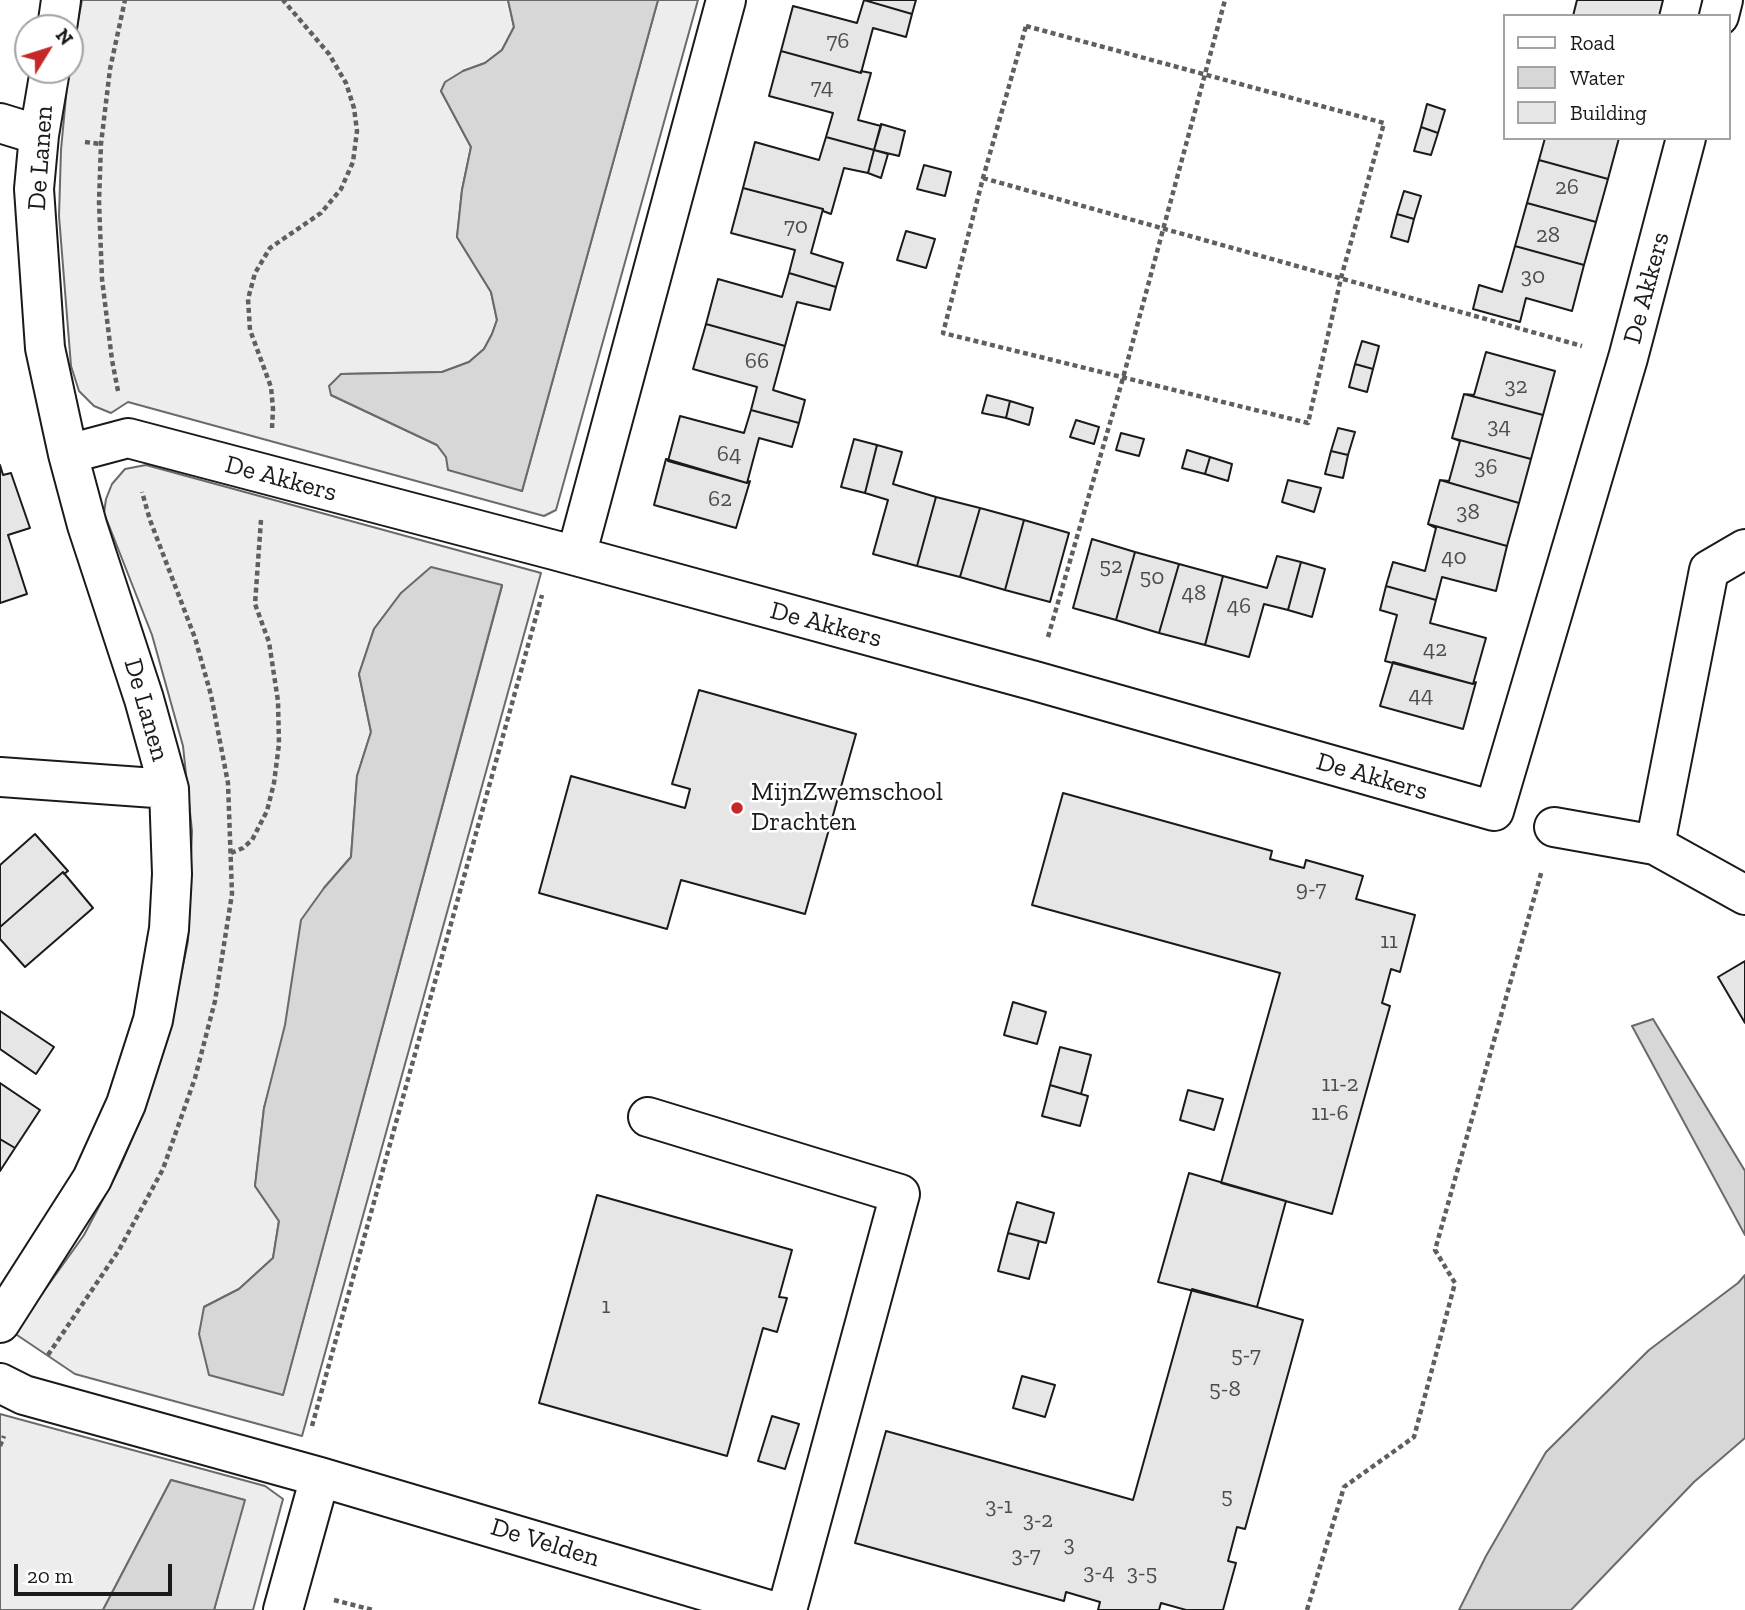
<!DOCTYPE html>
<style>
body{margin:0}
#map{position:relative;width:1745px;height:1610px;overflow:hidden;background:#fff;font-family:"Zilla Slab",serif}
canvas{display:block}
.legend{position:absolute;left:1503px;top:14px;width:228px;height:126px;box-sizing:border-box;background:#fff;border:2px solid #a3a3a3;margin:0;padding:9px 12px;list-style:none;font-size:21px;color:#1a1a1a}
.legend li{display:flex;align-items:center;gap:14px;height:35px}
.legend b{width:35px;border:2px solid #a3a3a3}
.north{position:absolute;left:14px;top:14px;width:70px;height:70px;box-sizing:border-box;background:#fff;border:2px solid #a3a3a3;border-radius:50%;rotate:52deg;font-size:19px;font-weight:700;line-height:28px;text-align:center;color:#1a1a1a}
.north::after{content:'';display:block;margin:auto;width:24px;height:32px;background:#c62828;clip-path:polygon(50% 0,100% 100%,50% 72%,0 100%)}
.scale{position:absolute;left:14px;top:1564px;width:158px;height:32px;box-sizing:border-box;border:4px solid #1a1a1a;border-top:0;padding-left:9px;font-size:21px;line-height:24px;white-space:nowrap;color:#1a1a1a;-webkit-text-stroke:5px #fff;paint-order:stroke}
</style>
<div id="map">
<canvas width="1745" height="1610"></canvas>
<ul class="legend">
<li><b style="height:9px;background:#fff"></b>Road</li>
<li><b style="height:19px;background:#d7d7d7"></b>Water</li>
<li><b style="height:19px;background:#e6e6e6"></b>Building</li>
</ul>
<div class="north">N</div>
<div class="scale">20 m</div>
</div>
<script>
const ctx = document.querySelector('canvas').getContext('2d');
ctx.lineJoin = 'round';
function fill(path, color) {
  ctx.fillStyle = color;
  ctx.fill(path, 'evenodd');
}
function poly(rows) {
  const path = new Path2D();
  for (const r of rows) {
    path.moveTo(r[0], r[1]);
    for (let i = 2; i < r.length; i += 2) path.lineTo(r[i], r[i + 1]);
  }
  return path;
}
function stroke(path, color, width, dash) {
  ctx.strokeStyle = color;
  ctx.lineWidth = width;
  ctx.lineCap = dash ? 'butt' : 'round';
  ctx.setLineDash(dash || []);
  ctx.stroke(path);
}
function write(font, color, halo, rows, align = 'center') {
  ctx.font = font + ' "Zilla Slab",serif';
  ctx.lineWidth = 5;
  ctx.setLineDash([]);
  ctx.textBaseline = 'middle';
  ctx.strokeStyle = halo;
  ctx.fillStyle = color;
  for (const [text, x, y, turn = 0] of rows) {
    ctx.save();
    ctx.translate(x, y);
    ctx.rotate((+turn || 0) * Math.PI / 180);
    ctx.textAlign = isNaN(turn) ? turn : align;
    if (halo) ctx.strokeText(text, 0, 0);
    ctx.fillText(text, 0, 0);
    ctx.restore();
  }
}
const built = poly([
 [82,0,508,0,514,27,502,50,485,63,463,71,441,91,471,147,462,190,457,237,491,292,497,320,492,334,484,349,469,362,442,372,341,374,331,395,437,445,446,457,522,491,658,0,698,0,556,510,544,516,128,402,111,413,94,406,79,391,71,366,59,216,61,150,68,75,82,0],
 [146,465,541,573,302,1436,75,1374,14,1333,84,1235,120,1167,145,1108,169,1034,188,941,192,831,183,746,152,635,104,513,106,499,112,484,125,469,146,465],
 [502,586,283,1394,283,1395,204,1307,239,1289,273,1258,279,1221,255,1186,264,1108,324,888,351,857,357,776,371,732,359,674,374,629,401,593,502,586],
 [0,1414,265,1486,283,1499,253,1610,214,1610,244,1500,171,1480,103,1610,0,1610,0,1414]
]);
const water = poly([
 [508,0,658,0,522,491,448,470,446,457,437,445,331,395,329,386,341,374,442,372,469,362,484,349,492,334,497,320,491,292,457,237,462,190,471,147,441,91,445,82,463,71,485,63,502,50,514,27,508,0],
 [431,567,502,585,283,1395,209,1375,199,1334,204,1307,239,1289,273,1258,279,1221,255,1186,264,1108,285,1025,301,920,324,888,351,857,357,776,371,732,359,674,374,629,401,593,431,567],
 [1653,1019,1745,1171,1745,1235,1632,1026,1653,1019],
 [1745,1275,1745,1438,1694,1482,1571,1610,1459,1610,1486,1556,1546,1452,1649,1350,1738,1283,1745,1275],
 [171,1480,245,1500,214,1610,103,1610,171,1480]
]);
const building = poly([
 [864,0,916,0,912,14,864,0],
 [864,0,912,14,906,37,873,28,861,73,781,51,793,6,857,23,864,0],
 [1577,0,1663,0,1659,16,1573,16,1577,0],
 [781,51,861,73,861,71,871,73,858,120,881,126,874,150,826,137,833,113,769,96,781,51],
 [1427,104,1445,110,1438,133,1421,127,1427,104],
 [881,124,905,131,899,156,874,150,881,124],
 [1421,127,1438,133,1431,155,1414,151,1421,127],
 [826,137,874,150,868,173,844,168,831,214,823,211,823,209,743,188,755,142,819,160,826,137],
 [1545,138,1619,138,1608,179,1539,160,1545,138],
 [874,150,888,154,881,178,868,173,874,150],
 [1539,160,1608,179,1596,222,1527,203,1539,160],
 [924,165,951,172,945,196,917,189,924,165],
 [743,188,823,209,811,253,843,263,836,287,789,273,795,250,731,233,743,188],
 [1404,191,1421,196,1414,219,1397,214,1404,191],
 [1527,203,1596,222,1584,265,1515,246,1527,203],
 [1397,214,1414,219,1408,242,1391,237,1397,214],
 [906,231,935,239,926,268,897,260,906,231],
 [1515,246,1584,265,1572,311,1526,298,1520,322,1473,309,1479,285,1502,292,1515,246],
 [789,273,836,287,830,310,797,302,785,346,706,324,718,279,782,297,789,273],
 [706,324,785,346,773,390,805,400,799,423,751,410,757,387,693,369,706,324],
 [1362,341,1379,346,1373,369,1355,364,1362,341],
 [1486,352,1555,371,1543,415,1464,394,1474,395,1486,352],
 [1355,364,1373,369,1367,392,1349,387,1355,364],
 [1464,394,1543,415,1531,459,1452,438,1464,394],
 [987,395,1010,401,1006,418,982,413,987,395],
 [1010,401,1033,408,1029,425,1006,418,1010,401],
 [751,410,799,423,792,447,759,438,747,483,668,461,680,416,744,433,751,410],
 [1076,420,1099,427,1094,444,1070,437,1076,420],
 [1338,428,1355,432,1348,455,1331,451,1338,428],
 [1121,433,1144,439,1139,456,1116,450,1121,433],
 [1452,438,1531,459,1519,503,1440,480,1449,481,1460,441,1452,438],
 [854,439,877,445,865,493,841,487,854,439],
 [877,445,902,452,893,484,936,497,917,566,873,554,888,500,865,493,877,445],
 [1187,450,1210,457,1205,474,1182,468,1187,450],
 [1331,451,1348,455,1343,478,1325,474,1331,451],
 [1210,457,1232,464,1228,481,1205,474,1210,457],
 [666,459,747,483,750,481,736,528,654,505,666,459],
 [0,465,3,475,11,473,30,528,8,535,27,594,0,603,0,465],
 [1288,480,1321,488,1314,512,1282,502,1288,480],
 [1440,480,1519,503,1507,546,1428,524,1440,480],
 [936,497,980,508,960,577,917,566,936,497],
 [980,508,1024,520,1005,590,960,577,980,508],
 [1024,520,1069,533,1050,602,1005,590,1024,520],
 [1428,524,1507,546,1496,591,1442,577,1436,600,1386,586,1393,562,1425,571,1436,528,1428,524],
 [1092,539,1135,552,1116,620,1073,608,1092,539],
 [1135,552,1179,564,1159,633,1116,620,1135,552],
 [1277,556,1301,562,1288,610,1264,604,1249,657,1205,645,1223,576,1267,588,1277,556],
 [1301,562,1325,569,1312,617,1288,610,1301,562],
 [1179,564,1223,576,1205,645,1159,633,1179,564],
 [1386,586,1436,600,1430,623,1486,638,1473,684,1385,661,1397,615,1380,610,1386,586],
 [1393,662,1473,684,1476,682,1463,729,1380,706,1393,662],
 [699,690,856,734,805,914,681,880,667,929,539,893,571,776,685,808,690,789,672,784,699,690],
 [1063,793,1272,851,1270,859,1304,868,1306,860,1363,876,1356,899,1415,915,1400,972,1391,969,1382,1003,1390,1006,1332,1214,1221,1183,1280,973,1032,905,1063,793],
 [35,834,68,871,64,874,63,872,0,927,0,865,35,834],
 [63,872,93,908,25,967,0,939,0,927,63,872],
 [1745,961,1745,1023,1718,977,1745,961],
 [1013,1002,1046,1012,1037,1044,1004,1035,1013,1002],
 [0,1011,54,1047,36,1074,0,1049,0,1011],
 [1060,1047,1091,1055,1081,1094,1050,1085,1060,1047],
 [0,1083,40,1110,15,1148,0,1139,0,1083],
 [1050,1085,1088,1096,1080,1126,1042,1116,1050,1085],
 [1188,1090,1223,1099,1214,1130,1180,1120,1188,1090],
 [0,1139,15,1148,0,1171,0,1139],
 [1189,1173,1286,1201,1257,1307,1158,1282,1189,1173],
 [597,1195,792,1250,779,1297,787,1298,777,1332,763,1328,727,1456,539,1403,597,1195],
 [1017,1202,1054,1213,1046,1243,1008,1233,1017,1202],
 [1008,1233,1039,1241,1029,1279,998,1271,1008,1233],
 [1192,1289,1303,1320,1245,1529,1237,1527,1228,1561,1236,1563,1223,1610,1186,1610,1161,1603,1159,1610,1098,1610,1100,1602,1066,1592,1064,1601,855,1543,886,1431,1133,1500,1192,1289],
 [1022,1376,1055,1385,1045,1417,1013,1408,1022,1376],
 [772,1416,799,1424,785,1469,758,1461,772,1416]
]);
const path = poly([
 [1026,26,1384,123,1341,278,1308,423,943,333,983,178,1026,26],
 [85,142,101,144],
 [983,178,1582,346],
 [118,391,112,360,102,279,99,202,101,144,110,69,125,0],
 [272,428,273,409,271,387,250,330,248,299,255,273,270,248,321,213,341,189,353,162,357,131,354,108,346,83,329,54,283,0],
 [1048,637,1123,378,1225,0],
 [231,853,243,848,252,840,267,811,274,783,279,744,278,701,269,642,255,604,261,520],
 [48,1355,119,1250,163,1169,195,1078,215,1001,232,894,228,783,211,695,195,638,150,520,142,492],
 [312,1426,542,595],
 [0,1446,4,1436],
 [334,1600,373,1610],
 [1307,1610,1344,1487,1414,1437,1455,1283,1435,1250,1542,870]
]);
const minor = poly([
 [1719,16,1723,0],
 [57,28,61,0],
 [0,123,39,135],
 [68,454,128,438,554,550,1035,681,1494,811,1628,358,1686,138],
 [576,556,726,0],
 [0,777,169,789],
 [1554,827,1655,845,1745,895],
 [1655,845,1709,570,1745,549],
 [648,1117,900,1194,787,1610],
 [0,1323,92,1179,126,1104,153,1020,169,929,172,874,169,789,144,699,87,525,68,454,45,348,34,189,39,135,50,70],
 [0,1383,24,1395,320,1477,769,1610],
 [283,1610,320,1477]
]);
const markers = [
 [737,808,7,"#c62828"]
];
const numberNames = [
 ["76",838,41],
 ["74",822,87],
 ["26",1567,187],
 ["70",796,226],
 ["28",1548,235],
 ["30",1533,276],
 ["66",757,361],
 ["32",1516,386],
 ["34",1499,426],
 ["64",729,454],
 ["36",1486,467],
 ["62",720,499],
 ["38",1468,512],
 ["40",1454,557],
 ["52",1111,566],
 ["50",1152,577],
 ["48",1194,593],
 ["46",1239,606],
 ["42",1435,649],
 ["44",1421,695],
 ["9-7",1311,889],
 ["11",1389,941],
 ["11-2",1340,1084],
 ["11-6",1330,1113],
 ["1",606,1306],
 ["5-7",1246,1355],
 ["5-8",1225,1389],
 ["5",1227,1496],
 ["3-1",999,1506],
 ["3-2",1038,1520],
 ["3",1069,1544],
 ["3-7",1026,1555],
 ["3-4",1099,1572],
 ["3-5",1142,1573]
];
const streetNames = [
 ["De Lanen",41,158,-86],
 ["De Akkers",1647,288,-75],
 ["De Akkers",281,479,15],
 ["De Akkers",826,625,15],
 ["De Lanen",146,710,74],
 ["De Akkers",1372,777,16],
 ["De Velden",545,1543,17]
];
const poiNames = [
 ["MijnZwemschool",751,793],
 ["Drachten",751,823]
];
fill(built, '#ededed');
stroke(built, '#6a6a6a', 2);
fill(water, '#d7d7d7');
stroke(water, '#6a6a6a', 2);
fill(building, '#e6e6e6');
stroke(building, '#1a1a1a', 2);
stroke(minor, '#1a1a1a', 42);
stroke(path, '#5f5f5f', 4.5, [5, 3.5]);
stroke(minor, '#fff', 38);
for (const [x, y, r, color] of markers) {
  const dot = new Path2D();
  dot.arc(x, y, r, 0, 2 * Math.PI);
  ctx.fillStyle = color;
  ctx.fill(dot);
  stroke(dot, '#fff', 2.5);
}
write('23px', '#4d4d4d', null, numberNames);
write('26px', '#1a1a1a', '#fff', streetNames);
write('26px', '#1a1a1a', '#fff', poiNames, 'left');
</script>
